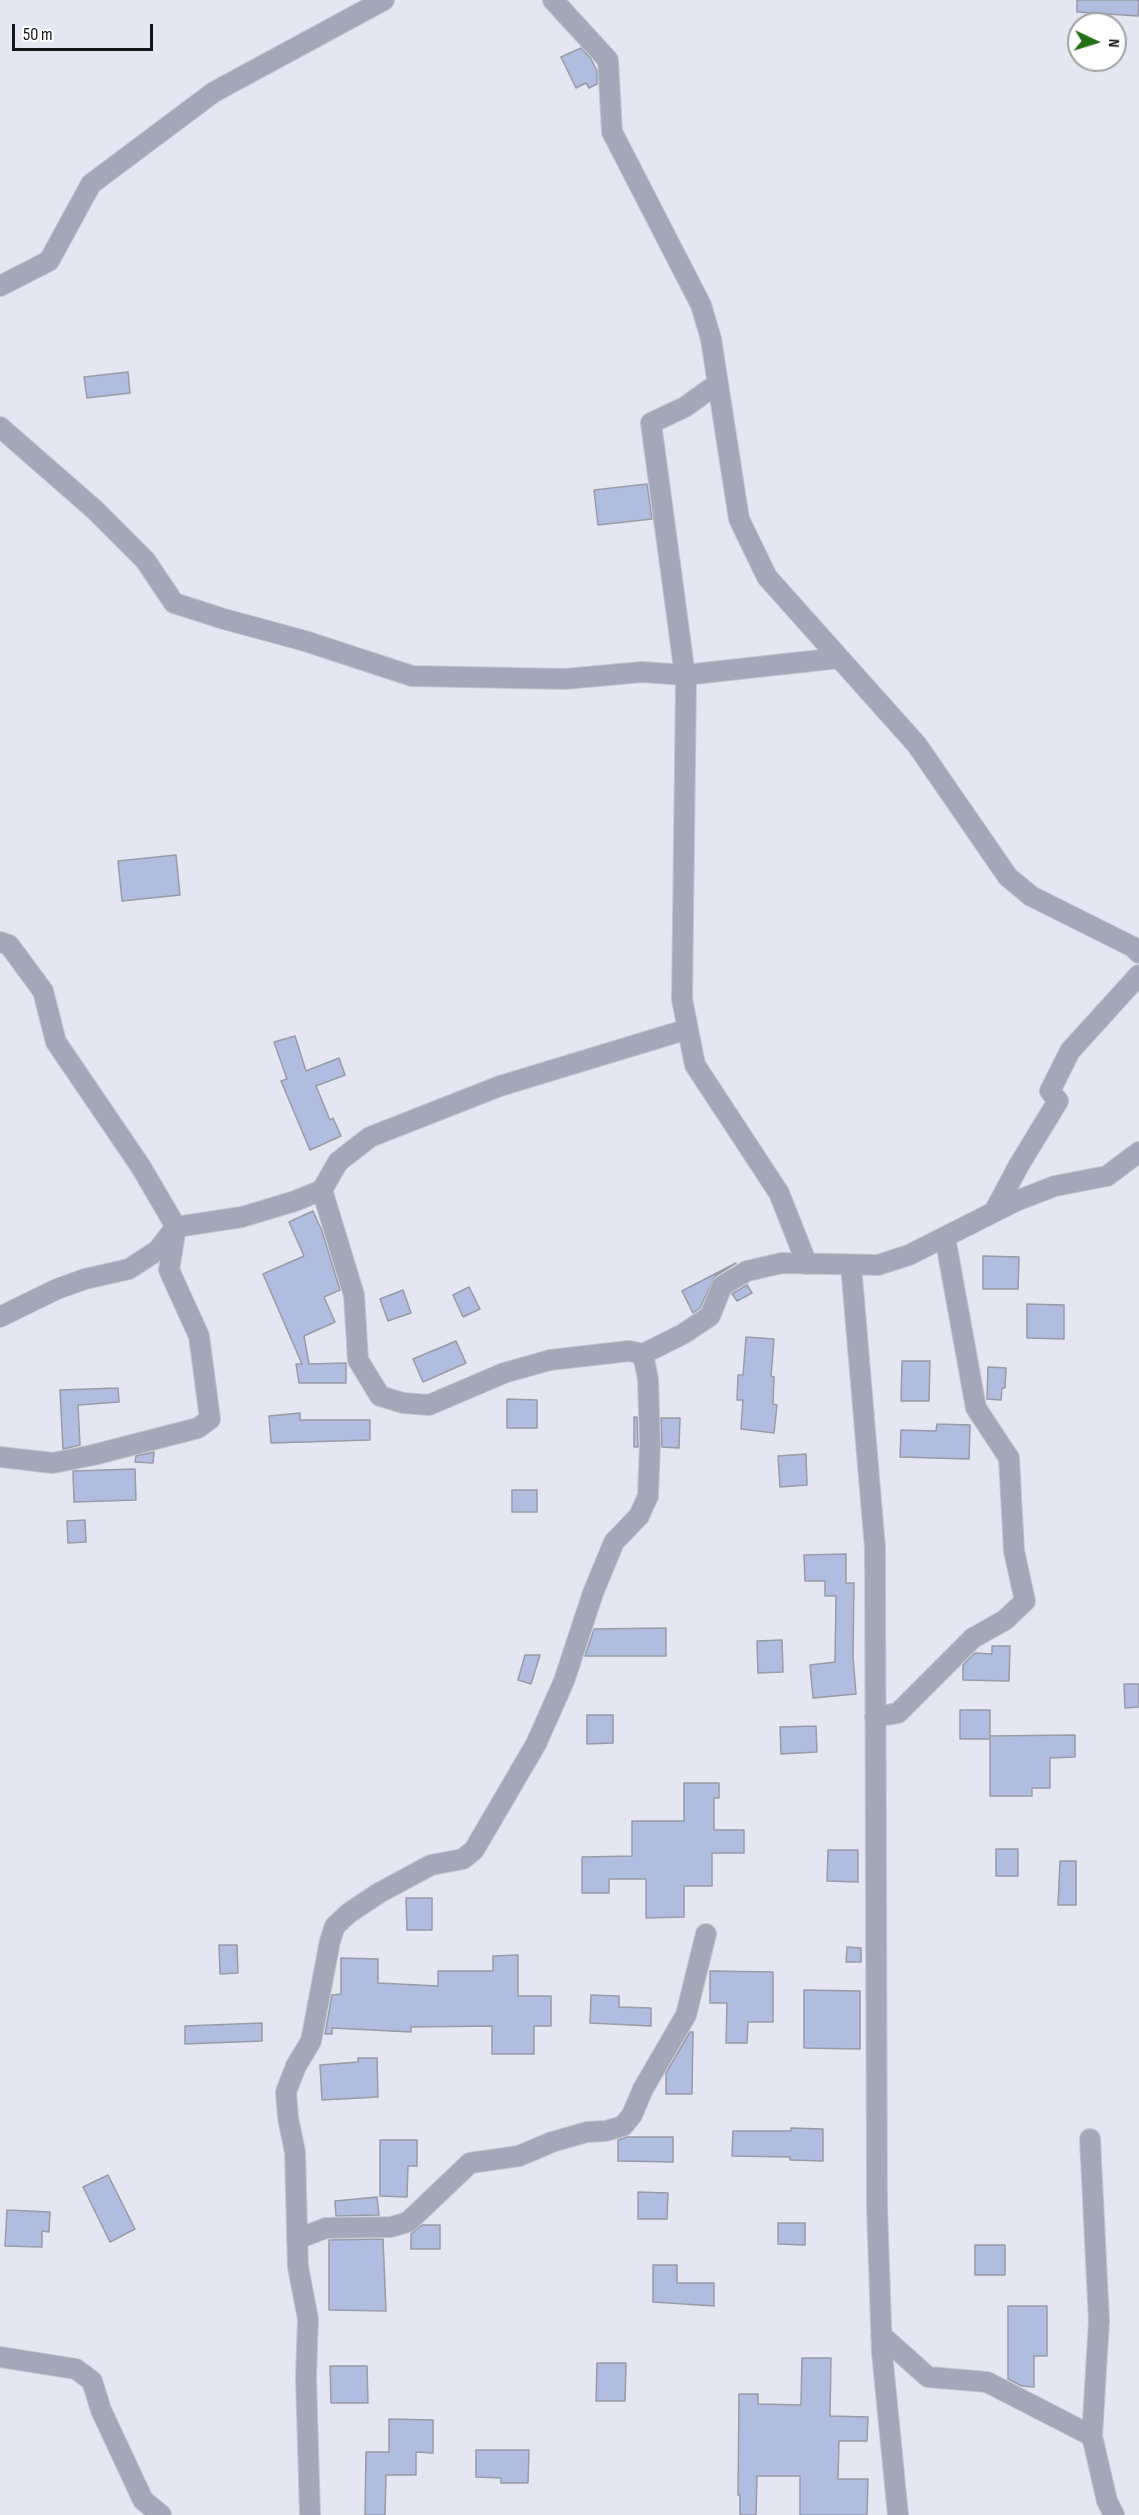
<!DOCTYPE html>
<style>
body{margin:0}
#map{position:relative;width:1139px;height:2515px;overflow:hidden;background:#e4e7f2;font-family:"Sofia Sans Condensed",sans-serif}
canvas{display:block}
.north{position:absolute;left:1067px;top:12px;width:60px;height:60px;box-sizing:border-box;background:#fff;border:2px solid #a0a1a2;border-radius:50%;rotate:94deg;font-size:16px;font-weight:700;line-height:24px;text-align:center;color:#111316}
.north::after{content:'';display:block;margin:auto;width:21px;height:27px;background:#247115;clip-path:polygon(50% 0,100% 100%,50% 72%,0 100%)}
.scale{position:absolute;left:12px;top:24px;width:141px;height:27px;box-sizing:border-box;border:3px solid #111316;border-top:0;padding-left:8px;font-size:18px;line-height:21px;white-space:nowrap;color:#111316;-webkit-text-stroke:4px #fff;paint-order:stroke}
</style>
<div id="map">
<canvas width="1139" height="2515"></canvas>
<div class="north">N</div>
<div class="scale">50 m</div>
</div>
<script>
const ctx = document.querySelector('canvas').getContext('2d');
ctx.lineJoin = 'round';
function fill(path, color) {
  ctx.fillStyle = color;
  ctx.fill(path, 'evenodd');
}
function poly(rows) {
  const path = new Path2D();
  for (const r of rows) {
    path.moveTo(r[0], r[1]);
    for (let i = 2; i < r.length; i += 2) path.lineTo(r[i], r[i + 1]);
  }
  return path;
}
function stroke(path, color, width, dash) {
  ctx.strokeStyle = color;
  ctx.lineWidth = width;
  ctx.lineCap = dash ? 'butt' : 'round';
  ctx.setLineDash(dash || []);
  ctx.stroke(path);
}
const building = poly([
 [1077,0,1139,0,1138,16,1077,12,1077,0],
 [581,48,591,59,597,71,597,84,589,88,586,83,576,88,561,57,581,48],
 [128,372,130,393,87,398,84,377,128,372],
 [647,484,652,519,598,525,594,490,647,484],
 [176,855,180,895,122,901,118,861,176,855],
 [295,1036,306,1071,339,1058,345,1075,316,1086,330,1120,333,1118,341,1136,310,1150,281,1081,287,1079,274,1042,295,1036],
 [313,1211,322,1231,340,1290,324,1297,335,1322,304,1336,309,1364,346,1363,346,1383,299,1383,296,1364,302,1364,263,1274,304,1256,289,1222,313,1211],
 [983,1256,1019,1257,1018,1289,983,1289,983,1256],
 [736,1263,715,1276,700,1308,693,1313,682,1291,736,1263],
 [747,1285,752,1293,737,1301,732,1294,747,1285],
 [469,1287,480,1309,463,1317,453,1295,469,1287],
 [403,1290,411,1313,388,1321,380,1299,403,1290],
 [1027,1304,1064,1305,1064,1339,1027,1338,1027,1304],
 [746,1337,774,1339,771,1376,774,1377,773,1404,777,1405,774,1433,741,1429,743,1400,737,1400,738,1375,743,1375,746,1337],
 [456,1341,466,1363,423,1382,413,1359,456,1341],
 [902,1361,930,1361,929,1401,901,1401,902,1361],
 [988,1367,1006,1368,1005,1388,1002,1388,1001,1400,987,1399,988,1367],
 [118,1388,119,1402,78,1405,80,1445,63,1449,60,1390,118,1388],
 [507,1399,537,1400,537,1428,507,1428,507,1399],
 [300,1413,300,1420,370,1420,370,1440,271,1443,269,1416,300,1413],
 [634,1417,637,1417,638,1447,634,1447,634,1417],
 [661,1418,680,1418,679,1448,662,1447,661,1418],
 [937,1424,970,1425,969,1459,900,1457,901,1430,936,1431,937,1424],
 [154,1452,153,1463,135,1462,136,1456,154,1452],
 [806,1454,807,1485,780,1487,778,1456,806,1454],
 [135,1469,136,1500,74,1502,73,1471,135,1469],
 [512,1490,537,1490,537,1512,512,1512,512,1490],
 [85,1520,86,1542,68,1543,67,1521,85,1520],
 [846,1554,846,1583,854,1583,853,1657,856,1694,813,1698,810,1665,835,1662,836,1596,825,1596,825,1581,805,1581,804,1555,846,1554],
 [666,1628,666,1656,585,1656,594,1629,666,1628],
 [782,1640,783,1672,758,1673,757,1641,782,1640],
 [992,1646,1010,1646,1009,1681,963,1680,963,1665,975,1653,992,1654,992,1646],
 [525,1655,540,1655,531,1684,518,1680,525,1655],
 [1124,1684,1139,1684,1139,1707,1125,1708,1124,1684],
 [960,1710,990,1710,990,1739,960,1739,960,1710],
 [587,1715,613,1715,613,1743,587,1744,587,1715],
 [816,1726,817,1752,781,1754,780,1727,816,1726],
 [1075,1735,1075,1757,1050,1758,1050,1788,1032,1788,1032,1796,990,1796,990,1736,1075,1735],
 [684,1783,719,1783,719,1798,714,1798,714,1830,744,1830,744,1853,712,1853,712,1886,684,1886,684,1917,646,1918,646,1879,609,1879,609,1893,582,1893,582,1857,632,1856,632,1821,684,1821,684,1783],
 [996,1849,1018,1849,1018,1876,996,1876,996,1849],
 [828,1850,858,1850,858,1882,827,1881,828,1850],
 [1060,1861,1076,1861,1076,1905,1058,1905,1060,1861],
 [406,1898,432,1898,432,1930,407,1930,406,1898],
 [219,1945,237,1945,238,1973,220,1974,219,1945],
 [847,1947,861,1948,861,1962,846,1962,847,1947],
 [518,1955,518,1996,551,1996,551,2026,534,2026,534,2054,492,2054,492,2026,411,2027,411,2032,332,2028,332,2034,325,2034,332,1995,341,1994,341,1958,378,1959,378,1983,438,1986,438,1971,493,1971,493,1956,518,1955],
 [710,1971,773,1972,773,2022,748,2022,747,2043,726,2043,727,2003,710,2003,710,1971],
 [804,1990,860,1991,860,2049,804,2048,804,1990],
 [591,1995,619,1996,619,2007,651,2008,651,2026,590,2023,591,1995],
 [262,2023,262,2041,185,2044,185,2026,262,2023],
 [690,2032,693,2032,692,2094,666,2094,666,2073,690,2032],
 [358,2058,377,2058,378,2097,322,2100,320,2065,358,2062,358,2058],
 [791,2128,823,2129,823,2161,790,2160,790,2157,732,2156,733,2131,791,2131,791,2128],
 [627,2137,673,2137,673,2162,618,2161,618,2140,627,2137],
 [380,2140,417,2140,417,2166,408,2166,407,2197,380,2196,380,2140],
 [108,2175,135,2229,110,2242,83,2187,108,2175],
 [638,2192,668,2193,667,2219,638,2219,638,2192],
 [377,2197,379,2215,336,2216,335,2201,377,2197],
 [7,2210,50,2212,49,2232,42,2231,42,2247,5,2246,7,2210],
 [778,2223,805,2223,805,2245,778,2244,778,2223],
 [422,2225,440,2225,440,2249,411,2249,411,2234,422,2225],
 [383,2239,386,2311,329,2310,329,2240,383,2239],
 [975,2245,1005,2245,1005,2275,975,2275,975,2245],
 [653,2265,677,2265,677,2283,714,2283,714,2306,653,2302,653,2265],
 [1008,2306,1047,2306,1047,2356,1034,2356,1034,2387,1022,2386,1008,2379,1008,2306],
 [802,2358,831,2358,830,2416,868,2417,867,2441,839,2441,838,2479,868,2479,867,2515,800,2515,800,2476,757,2476,756,2515,740,2515,740,2495,738,2495,739,2394,758,2394,758,2404,801,2405,802,2358],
 [597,2363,626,2363,625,2401,596,2401,597,2363],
 [330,2366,367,2366,368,2403,331,2403,330,2366],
 [389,2419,433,2420,433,2453,416,2452,416,2475,386,2475,385,2515,365,2515,366,2452,389,2452,389,2419],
 [476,2450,529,2450,528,2483,501,2483,501,2478,476,2477,476,2450]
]);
const minor = poly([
 [553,0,608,60,612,132,701,305,711,339,739,519,767,577,917,745,1008,877,1031,896,1133,947,1139,953],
 [0,286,49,261,91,184,214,92,384,0],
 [717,384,685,407,651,423,686,683,682,999,695,1065,779,1193,807,1264],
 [0,427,95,510,145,560,174,603,224,619,305,641,412,676,565,679,642,672,685,675,839,658],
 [0,942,9,945,43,991,56,1042,141,1167,176,1227,242,1217,295,1201,322,1190,338,1162,370,1137,500,1086,688,1029],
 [322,1190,354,1295,358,1360,380,1396,403,1403,429,1405,504,1373,550,1360,629,1351,643,1354,683,1334,710,1316,722,1286,747,1271,782,1263,878,1265,909,1255,1016,1201,1055,1186,1107,1176,1139,1152],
 [994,1212,1019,1165,1058,1101,1050,1091,1070,1051,1139,975],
 [851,1265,875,1548,877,2207,882,2353,898,2515],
 [0,1317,57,1289,85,1279,129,1269,158,1250,174,1229],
 [0,1457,53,1463,93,1455,198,1428,210,1419,199,1336,169,1270,176,1227],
 [875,1717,898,1713,973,1638,1005,1620,1025,1601,1014,1551,1009,1458,976,1408,945,1237],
 [1090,2139,1099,2321,1092,2436,1107,2501,1114,2515],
 [297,2239,326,2228,391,2227,408,2222,470,2163,519,2156,552,2142,587,2132,606,2131,623,2126,632,2115,643,2089,686,2015,706,1934],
 [881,2335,928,2377,987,2382,1092,2436],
 [0,2357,76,2369,92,2381,101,2410,143,2500,161,2515],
 [310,2515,306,2377,308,2319,298,2267,295,2152,288,2118,286,2092,296,2066,311,2041,330,1941,335,1926,349,1913,379,1893,431,1865,463,1859,474,1850,536,1744,564,1681,593,1593,614,1542,639,1516,648,1496,650,1444,648,1379,643,1354]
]);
fill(building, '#b1bde0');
stroke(building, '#989ca5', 1.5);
stroke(minor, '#c2c5cf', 22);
stroke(minor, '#a3a8b8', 20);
</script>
